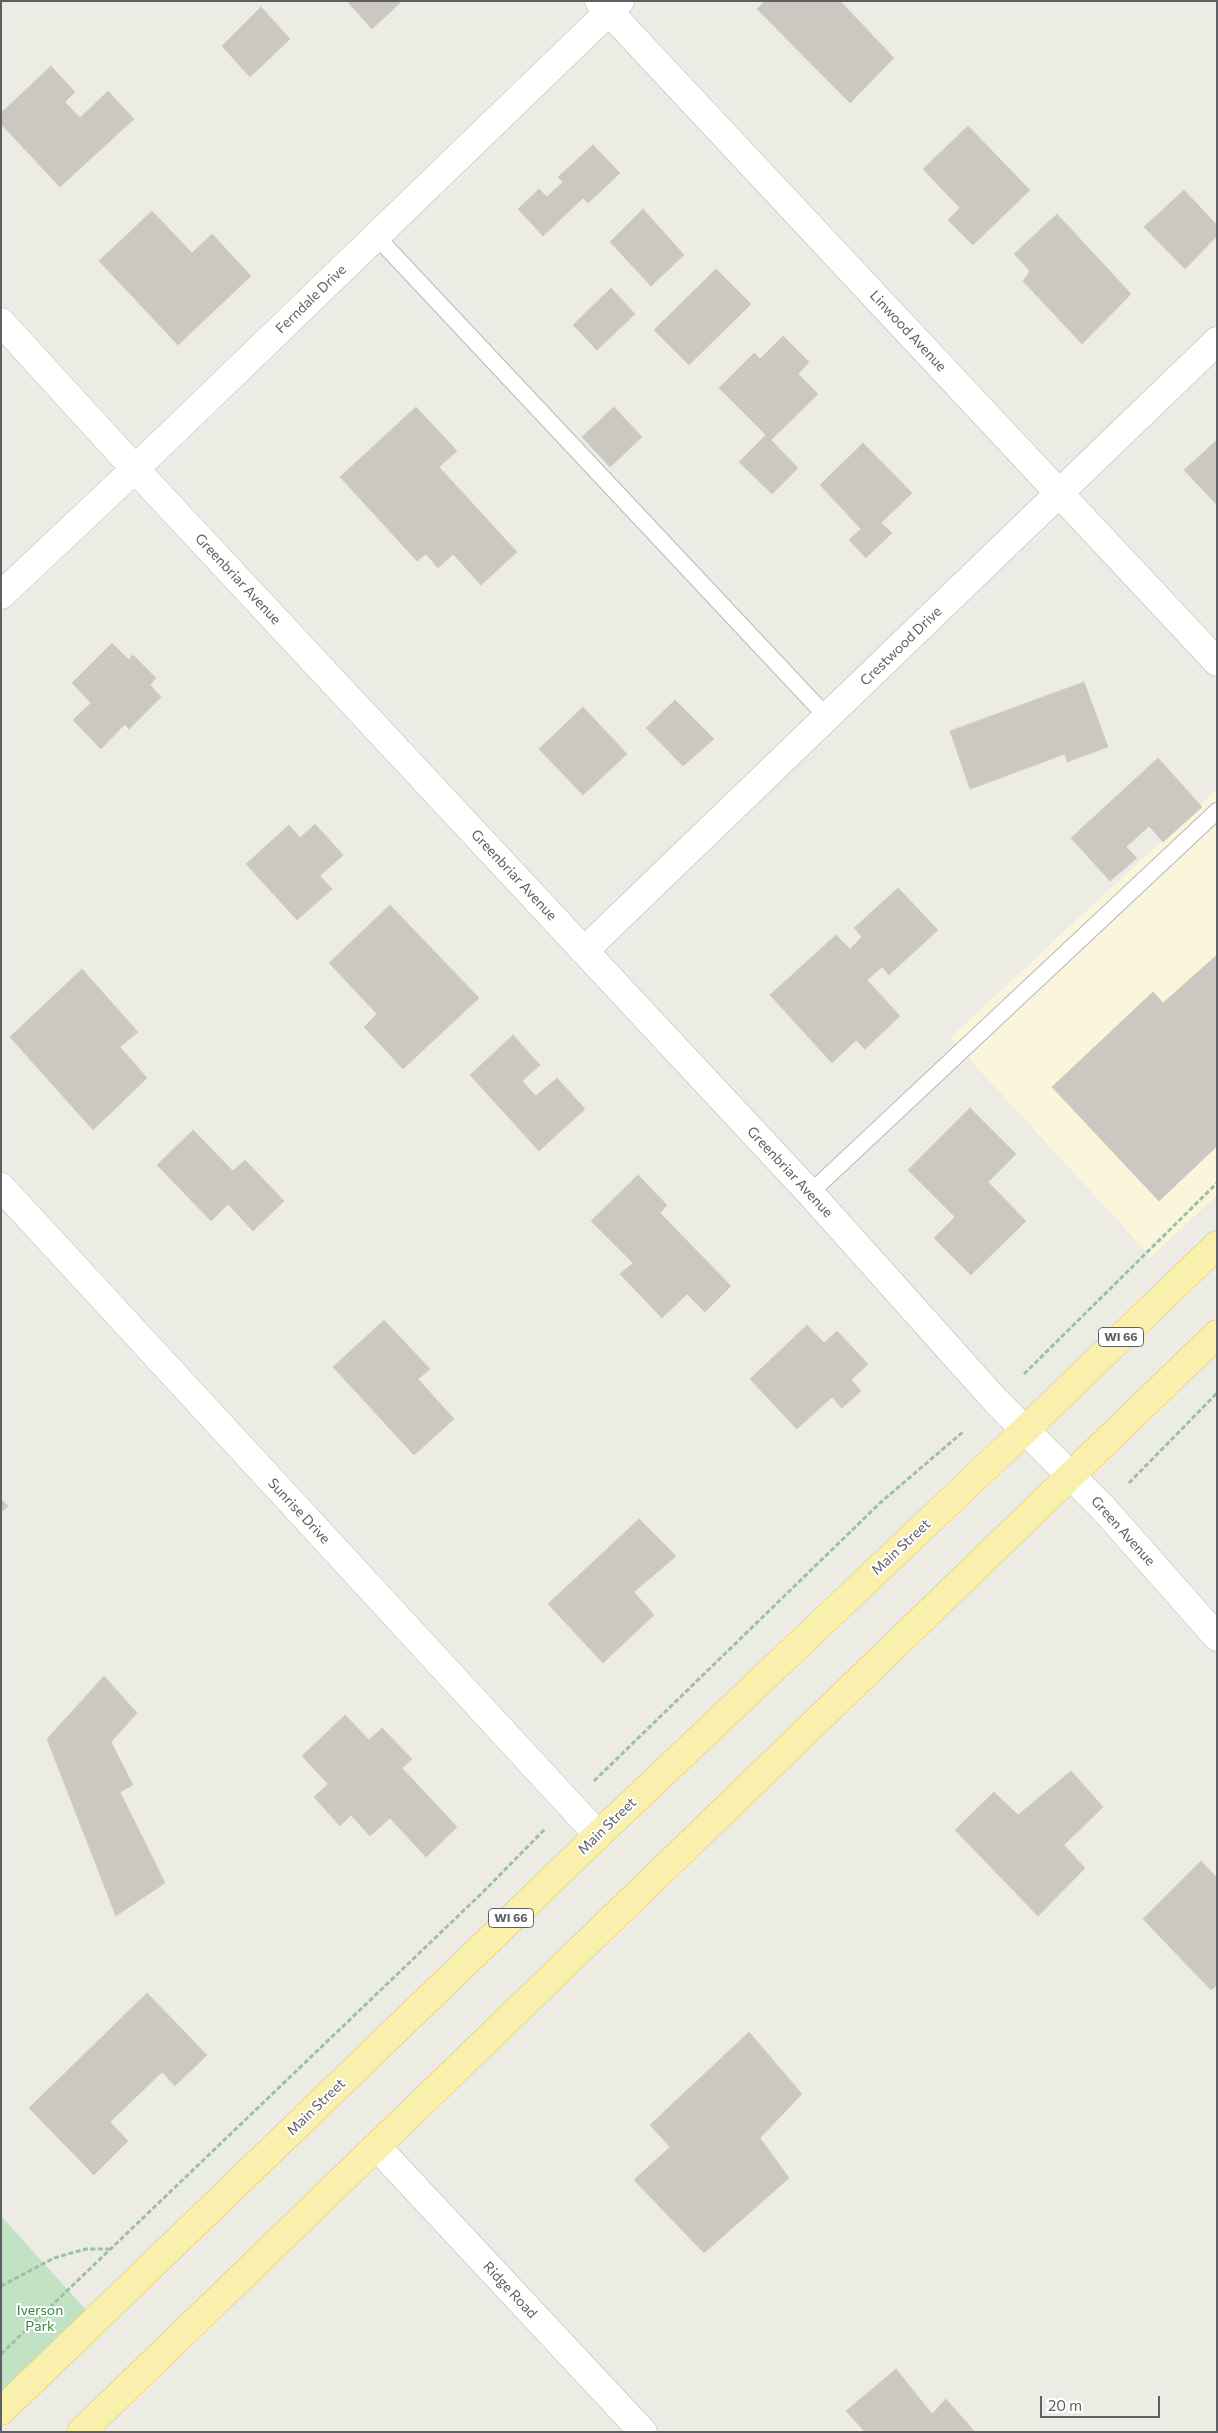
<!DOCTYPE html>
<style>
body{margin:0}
#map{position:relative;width:1218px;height:2433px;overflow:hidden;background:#edece4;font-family:Commissioner,sans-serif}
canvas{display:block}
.frame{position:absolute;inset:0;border:2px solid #5c5f63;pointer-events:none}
.scale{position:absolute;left:1040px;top:2396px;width:120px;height:22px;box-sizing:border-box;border:2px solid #5c5f63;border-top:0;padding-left:6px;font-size:15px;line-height:18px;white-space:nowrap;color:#5c5f63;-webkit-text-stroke:4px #fff;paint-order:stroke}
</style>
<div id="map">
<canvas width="1218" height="2433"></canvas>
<div class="frame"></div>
<div class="scale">20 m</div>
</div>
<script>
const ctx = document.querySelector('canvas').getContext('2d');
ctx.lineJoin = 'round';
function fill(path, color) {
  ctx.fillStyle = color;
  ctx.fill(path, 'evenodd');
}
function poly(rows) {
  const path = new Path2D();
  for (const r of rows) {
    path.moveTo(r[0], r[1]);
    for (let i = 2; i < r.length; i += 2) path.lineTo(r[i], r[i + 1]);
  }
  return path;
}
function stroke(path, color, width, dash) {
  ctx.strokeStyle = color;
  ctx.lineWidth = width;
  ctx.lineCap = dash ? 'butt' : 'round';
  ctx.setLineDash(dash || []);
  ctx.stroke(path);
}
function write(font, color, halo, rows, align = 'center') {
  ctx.font = font + ' Commissioner,sans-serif';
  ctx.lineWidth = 4;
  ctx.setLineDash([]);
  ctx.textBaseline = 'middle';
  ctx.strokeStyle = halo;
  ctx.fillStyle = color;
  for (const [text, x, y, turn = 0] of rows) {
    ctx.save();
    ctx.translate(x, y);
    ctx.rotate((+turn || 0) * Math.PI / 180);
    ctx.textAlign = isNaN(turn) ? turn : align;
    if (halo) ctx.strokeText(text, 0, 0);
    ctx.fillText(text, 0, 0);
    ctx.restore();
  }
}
const commercial = poly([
 [1217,789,1217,1195,1151,1257,950,1038]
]);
const green = poly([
 [1,2216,95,2320,1,2411]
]);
const building = poly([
 [347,1,402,1,372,29,347,1],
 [765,1,840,1,894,58,850,103,757,9,765,1],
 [261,7,290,39,250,77,222,46,261,7],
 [51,66,75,92,65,102,80,118,108,91,134,119,60,187,1,124,1,113,51,66],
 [968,126,1030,190,973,245,948,220,960,208,923,169,968,126],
 [593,145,620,173,588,203,583,198,543,236,518,209,539,189,547,197,563,182,558,177,593,145],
 [1184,190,1217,225,1217,236,1185,269,1144,227,1184,190],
 [643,209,684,255,651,286,610,242,643,209],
 [152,211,192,253,212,234,251,276,178,345,99,261,152,211],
 [1057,214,1131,294,1082,344,1023,281,1030,271,1014,254,1057,214],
 [716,269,751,304,689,365,654,330,716,269],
 [611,288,635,314,597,350,573,325,611,288],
 [783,336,809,362,798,374,818,394,771,440,798,468,772,494,739,462,766,435,719,388,754,353,760,359,783,336],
 [416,407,457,451,439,467,517,552,481,585,453,554,438,568,426,554,417,561,340,477,416,407],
 [614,407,642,437,610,467,582,437,614,407],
 [1217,440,1217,505,1184,470,1217,440],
 [863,443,912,493,881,523,892,533,866,558,849,540,861,529,820,485,863,443],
 [112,643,129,660,133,655,156,678,150,685,161,697,129,729,125,724,101,749,73,720,91,703,72,683,112,643],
 [1084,682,1108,747,1067,762,1065,754,970,789,950,731,1084,682],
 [675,700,714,739,683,766,646,728,675,700],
 [583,707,627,754,583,795,539,749,583,707],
 [1158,758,1202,807,1163,842,1149,826,1126,847,1137,858,1110,881,1071,838,1158,758],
 [315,824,343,855,320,876,332,889,297,920,246,864,289,825,300,838,315,824],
 [898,888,938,930,889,975,882,967,867,980,900,1016,865,1049,856,1040,832,1063,770,995,836,935,850,949,862,937,854,928,898,888],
 [390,905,479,998,403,1069,364,1027,377,1014,329,963,390,905],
 [1217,955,1217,1146,1159,1201,1052,1087,1153,992,1163,1003,1217,955],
 [82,969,138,1032,120,1047,147,1078,93,1130,10,1037,82,969],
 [513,1035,540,1065,522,1081,536,1096,557,1078,585,1109,539,1151,470,1075,513,1035],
 [970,1108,1016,1154,988,1182,1026,1221,971,1275,934,1238,955,1217,908,1170,970,1108],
 [193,1130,233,1171,245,1160,284,1201,253,1231,228,1204,211,1221,157,1165,193,1130],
 [638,1175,667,1205,660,1213,731,1286,705,1312,687,1294,662,1318,620,1274,633,1263,591,1221,638,1175],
 [384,1320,430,1369,418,1379,454,1419,414,1455,333,1367,384,1320],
 [807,1325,824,1343,837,1331,868,1364,851,1380,861,1391,842,1408,832,1397,797,1429,750,1379,807,1325],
 [1,1499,8,1506,1,1512,1,1499],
 [639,1519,676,1556,634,1592,654,1615,603,1663,548,1604,639,1519],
 [104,1676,137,1713,111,1742,133,1785,120,1792,165,1883,116,1916,47,1739,104,1676],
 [345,1715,369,1740,382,1728,412,1759,402,1768,457,1827,426,1857,390,1818,370,1836,351,1815,340,1826,314,1797,328,1784,302,1756,345,1715],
 [1071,1771,1103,1807,1064,1845,1085,1868,1038,1916,955,1830,994,1792,1018,1815,1071,1771],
 [1201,1861,1217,1878,1217,1985,1211,1990,1143,1919,1201,1861],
 [147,1993,207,2055,175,2086,162,2072,110,2122,128,2141,94,2175,29,2108,147,1993],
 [749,2032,802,2094,760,2138,789,2178,704,2253,634,2180,670,2147,650,2125,749,2032],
 [896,2369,932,2414,946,2399,975,2432,865,2432,846,2411,896,2369]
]);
const path = poly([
 [1024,1374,1217,1183],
 [1129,1483,1217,1393],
 [594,1781,881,1502,964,1431],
 [1,2286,54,2258,86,2249,109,2249],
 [1,2354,483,1892,545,1829]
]);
const lane = poly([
 [376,236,827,717],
 [810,1193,1217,811]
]);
const street = poly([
 [599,1,1217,662],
 [1,322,135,469,810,1193,996,1401,1025,1430],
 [1,595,135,469,620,1],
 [584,951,1217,341],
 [1,1187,598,1835],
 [377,2147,643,2432]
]);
const secondary = poly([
 [1025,1430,1104,1509,1217,1637]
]);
const primary = poly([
 [1,2411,598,1835,1025,1430,1217,1245],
 [81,2432,1217,1334]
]);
const shields = [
 [1121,1337,45],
 [511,1918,45]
];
const shieldNames = [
 ["WI 66",1121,1337],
 ["WI 66",511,1918]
];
const streetNames = [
 ["Ferndale Drive",311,299,-44],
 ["Linwood Avenue",908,331,47],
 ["Greenbriar Avenue",238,579,47],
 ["Crestwood Drive",901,646,-44],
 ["Greenbriar Avenue",514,875,47],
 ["Greenbriar Avenue",790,1172,47],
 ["Sunrise Drive",299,1511,47],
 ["Green Avenue",1123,1531,48],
 ["Main Street",901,1547,-43],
 ["Main Street",607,1826,-44],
 ["Main Street",316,2107,-44],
 ["Ridge Road",510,2290,47]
];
const parkNames = [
 ["Iverson",40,2310],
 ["Park",40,2326]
];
fill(commercial, '#fbf5db');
fill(green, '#c2e3c3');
fill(building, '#cbc8c2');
stroke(building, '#d1cdc3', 1);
stroke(lane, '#b6b9bd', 18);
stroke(street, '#b6b9bd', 29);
stroke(secondary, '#b5b8bd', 29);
stroke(primary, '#e6c764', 29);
stroke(path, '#9ac1a7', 3, [5, 2.5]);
stroke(lane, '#fff', 16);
stroke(street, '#fff', 28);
stroke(secondary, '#fff', 28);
stroke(primary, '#f9f0ad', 28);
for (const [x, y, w] of shields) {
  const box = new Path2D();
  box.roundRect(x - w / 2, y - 9.5, w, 19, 4);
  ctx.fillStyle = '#fff';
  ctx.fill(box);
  stroke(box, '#5c5f63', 1);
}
write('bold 12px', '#5c5f63', null, shieldNames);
write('14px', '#5c5f63', '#fff', streetNames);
write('14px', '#3c8242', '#fff', parkNames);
</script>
